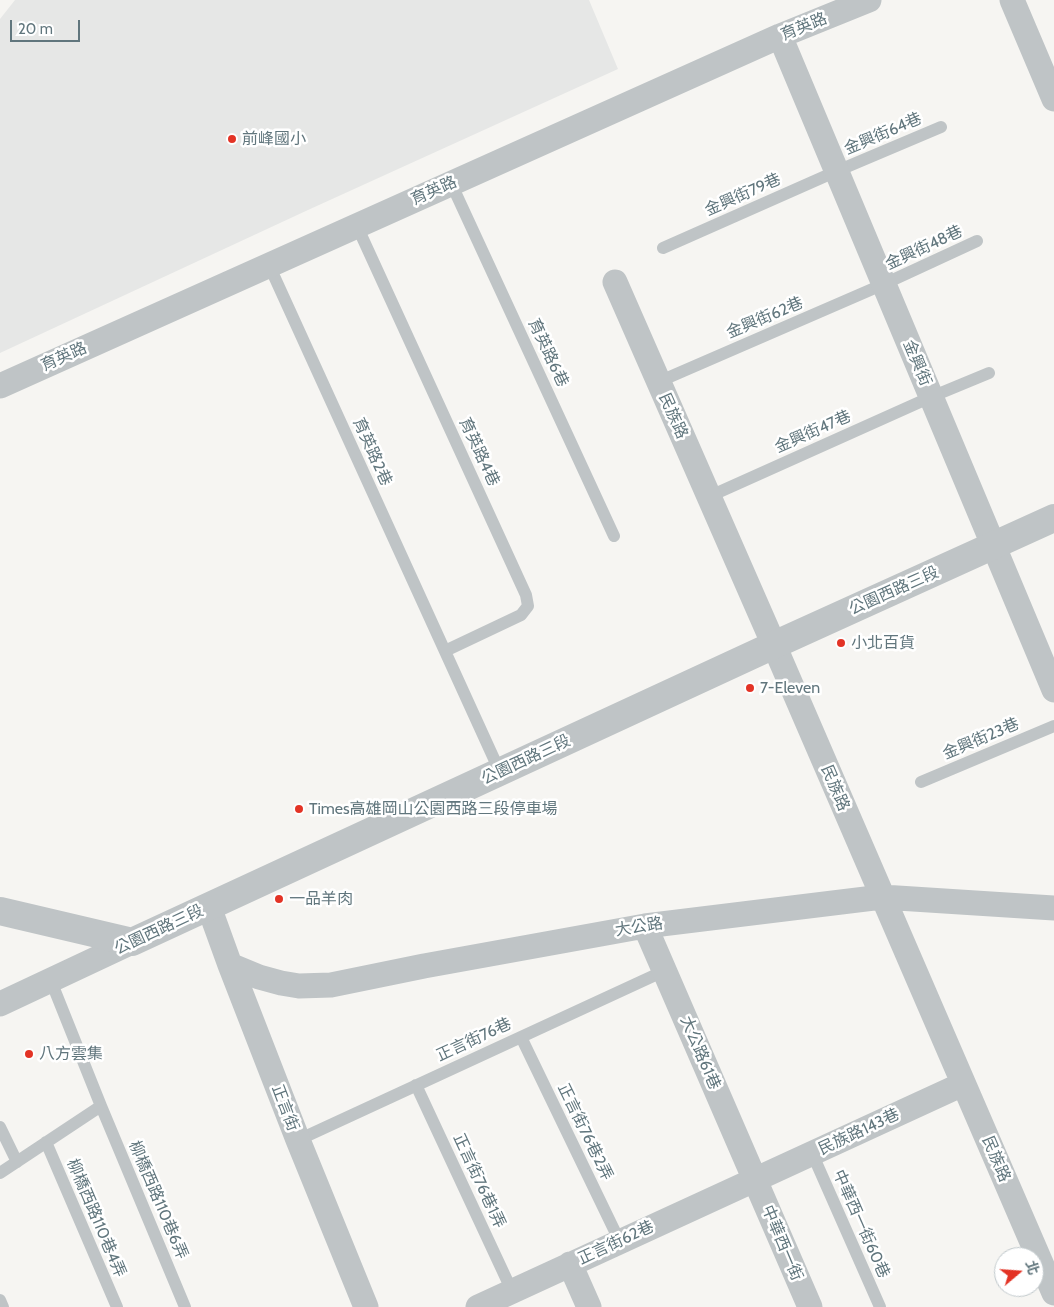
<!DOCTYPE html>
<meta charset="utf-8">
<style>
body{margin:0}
#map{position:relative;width:1054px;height:1307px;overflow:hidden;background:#f6f5f2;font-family:Cabin,"Noto Sans TC",sans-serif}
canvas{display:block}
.north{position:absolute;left:994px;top:1247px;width:50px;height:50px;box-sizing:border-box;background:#fff;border:1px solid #c0c8cb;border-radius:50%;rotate:72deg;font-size:14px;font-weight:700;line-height:20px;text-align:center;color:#61767d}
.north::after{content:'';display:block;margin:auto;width:18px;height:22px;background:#e33325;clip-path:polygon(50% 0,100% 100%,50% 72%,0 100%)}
.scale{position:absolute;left:10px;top:20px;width:70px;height:22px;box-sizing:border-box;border:2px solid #61767d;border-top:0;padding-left:6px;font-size:15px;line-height:18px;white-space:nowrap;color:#61767d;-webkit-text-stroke:4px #fff;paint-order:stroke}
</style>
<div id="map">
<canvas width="1054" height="1307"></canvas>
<div class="north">北</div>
<div class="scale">20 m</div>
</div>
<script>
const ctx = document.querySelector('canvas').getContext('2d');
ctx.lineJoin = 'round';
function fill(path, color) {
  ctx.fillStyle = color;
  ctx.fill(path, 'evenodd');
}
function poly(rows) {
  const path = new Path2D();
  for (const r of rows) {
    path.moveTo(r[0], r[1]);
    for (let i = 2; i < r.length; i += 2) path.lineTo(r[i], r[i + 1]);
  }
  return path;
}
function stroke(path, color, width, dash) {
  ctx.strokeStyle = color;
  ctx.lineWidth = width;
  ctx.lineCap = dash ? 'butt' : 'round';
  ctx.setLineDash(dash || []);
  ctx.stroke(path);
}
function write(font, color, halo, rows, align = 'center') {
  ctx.font = font + ' Cabin,"Noto Sans TC",sans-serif';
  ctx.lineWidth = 5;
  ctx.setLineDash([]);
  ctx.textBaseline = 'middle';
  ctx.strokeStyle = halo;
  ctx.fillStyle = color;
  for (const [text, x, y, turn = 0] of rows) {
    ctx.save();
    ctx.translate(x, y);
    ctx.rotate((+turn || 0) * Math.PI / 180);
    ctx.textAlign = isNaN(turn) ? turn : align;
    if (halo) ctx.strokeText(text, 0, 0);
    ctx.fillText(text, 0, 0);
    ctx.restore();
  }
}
const built = poly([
 [15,0,589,0,618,69,308,210,0,353,0,19]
]);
const service = poly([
 [451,183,614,536],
 [357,226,526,595,528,606,521,615,445,651],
 [663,248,837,171,941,127],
 [269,265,500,772],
 [658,382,884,284,977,241],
 [708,497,931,397,989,373],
 [921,782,1054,726],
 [51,981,101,1106,185,1307],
 [521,1037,620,1242],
 [416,1085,512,1291],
 [0,1127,17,1162],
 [298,1140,664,971],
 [46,1142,117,1307],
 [812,1153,880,1307],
 [0,1173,101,1106],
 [0,1300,3,1307]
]);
const minor = poly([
 [1012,0,1054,99],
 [780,36,1054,690],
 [615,282,774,645,1054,1293],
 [0,386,780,36,869,0],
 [209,907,230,965,298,1140,366,1307],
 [645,926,810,1307],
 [230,965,259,977,281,983,299,986,331,985,424,966,645,926,882,897,1054,908],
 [0,1004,132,942],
 [570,1264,589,1307],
 [478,1307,963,1084]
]);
const tertiary = poly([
 [0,911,132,942,774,645,1054,518]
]);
const markers = [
 [232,139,5,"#e33325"],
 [841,643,5,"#e33325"],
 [750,688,5,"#e33325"],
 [299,809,5,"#e33325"],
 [279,899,5,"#e33325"],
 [29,1054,5,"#e33325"]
];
const streetNames = [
 ["育英路",804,27,-22],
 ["金興街64巷",883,134,-23],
 ["育英路",434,191,-24],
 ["金興街79巷",743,195,-24],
 ["金興街48巷",924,248,-25],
 ["金興街62巷",765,318,-23],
 ["育英路6巷",548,353,65],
 ["育英路",64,357,-24],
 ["金興街",917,363,67],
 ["民族路",673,416,66],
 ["金興街47巷",813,432,-24],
 ["育英路2巷",372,452,66],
 ["育英路4巷",479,452,65],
 ["公園西路三段",894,591,-24],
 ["金興街23巷",981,739,-23],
 ["公園西路三段",526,760,-25],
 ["民族路",835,788,67],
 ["大公路",639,927,-9],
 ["公園西路三段",159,930,-25],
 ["正言街76巷",474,1040,-25],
 ["大公路61巷",700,1053,67],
 ["正言街",285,1108,69],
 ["正言街76巷2弄",585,1132,64],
 ["民族路143巷",859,1132,-25],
 ["民族路",996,1159,67],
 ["正言街76巷1弄",479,1181,65],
 ["柳橋西路110巷6弄",158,1200,67],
 ["柳橋西路110巷4弄",96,1218,67],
 ["中華西一街60巷",861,1224,66],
 ["正言街62巷",616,1243,-25],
 ["中華西一街",782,1243,67]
];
const poiNames = [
 ["前峰國小",242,139],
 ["小北百貨",851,643],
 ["7-Eleven",760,688],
 ["Times高雄岡山公園西路三段停車場",309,809],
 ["一品羊肉",289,899],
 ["八方雲集",39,1054]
];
fill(built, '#e6e7e6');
stroke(service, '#bfc4c6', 12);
stroke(minor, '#bfc4c6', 25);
stroke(tertiary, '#bfc4c6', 28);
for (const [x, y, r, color] of markers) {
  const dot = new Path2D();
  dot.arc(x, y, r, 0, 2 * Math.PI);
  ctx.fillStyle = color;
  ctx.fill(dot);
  stroke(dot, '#fff', 2);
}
write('16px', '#61767d', '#fff', streetNames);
write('16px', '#61767d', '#fff', poiNames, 'left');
</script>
